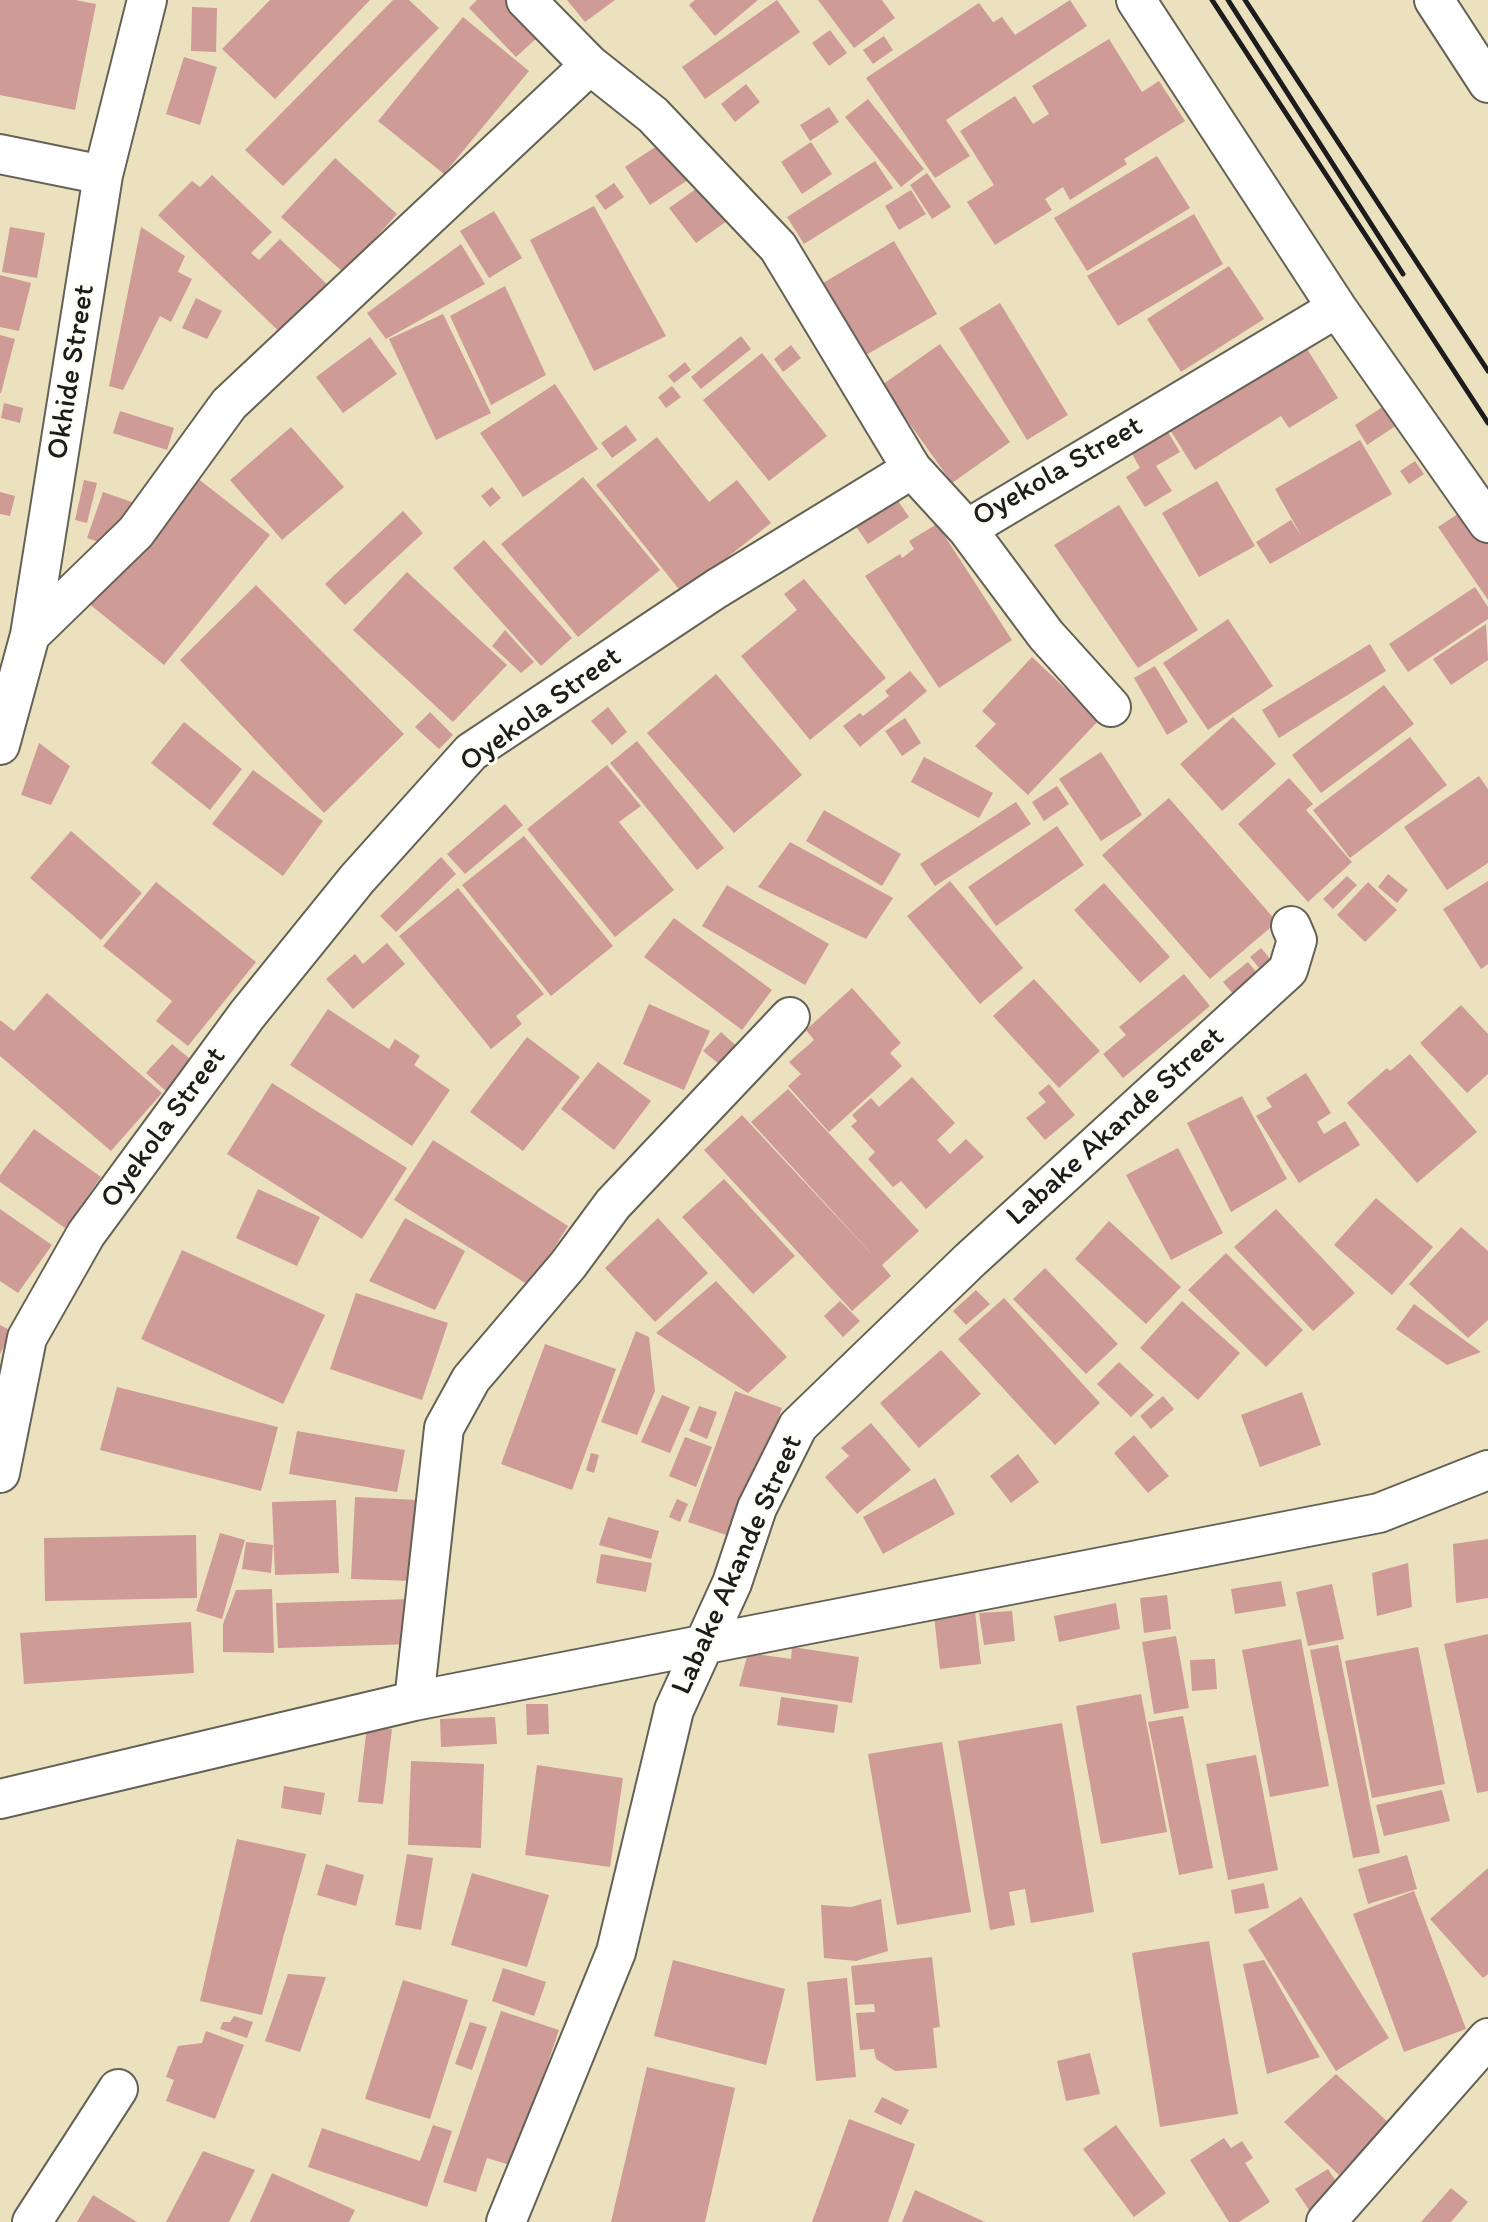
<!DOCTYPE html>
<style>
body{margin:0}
canvas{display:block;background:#ebe1bf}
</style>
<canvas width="1488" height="2222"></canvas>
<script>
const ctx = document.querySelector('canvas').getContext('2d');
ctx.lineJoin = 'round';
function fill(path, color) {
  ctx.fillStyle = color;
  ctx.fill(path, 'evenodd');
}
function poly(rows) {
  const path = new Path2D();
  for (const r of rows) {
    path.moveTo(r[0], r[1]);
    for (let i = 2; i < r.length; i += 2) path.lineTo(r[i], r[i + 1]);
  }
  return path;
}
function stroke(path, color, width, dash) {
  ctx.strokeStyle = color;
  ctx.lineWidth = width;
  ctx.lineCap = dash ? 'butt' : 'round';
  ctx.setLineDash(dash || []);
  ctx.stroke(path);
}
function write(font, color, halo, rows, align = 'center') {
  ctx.font = font + ' Itim,sans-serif';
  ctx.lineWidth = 6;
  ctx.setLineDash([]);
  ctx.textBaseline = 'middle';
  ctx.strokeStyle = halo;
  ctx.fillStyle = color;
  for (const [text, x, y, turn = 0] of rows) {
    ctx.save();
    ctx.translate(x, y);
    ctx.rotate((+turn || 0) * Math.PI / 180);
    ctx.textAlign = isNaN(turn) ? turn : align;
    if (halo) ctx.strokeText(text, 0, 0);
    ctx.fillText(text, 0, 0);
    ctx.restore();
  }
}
const building = poly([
 [0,0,75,0,96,4,75,110,0,95],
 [270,0,370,0,275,99,222,49],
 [393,0,409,0,439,28,283,186,245,150],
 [477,0,506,0,540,35,516,57,469,8],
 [567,0,615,0,585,22],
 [695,0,758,0,715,36,689,5],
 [777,0,800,32,705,99,682,67],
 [818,0,882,0,895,18,854,48],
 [1070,0,1087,26,946,120,970,156,935,178,866,78,979,3,993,22,1002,17,1015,35],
 [192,7,217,8,216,52,191,51],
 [463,17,529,71,444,174,378,121],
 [830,30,847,53,829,66,812,43],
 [884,36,893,50,873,64,863,50],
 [1109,39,1142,92,1159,81,1185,121,1124,159,1127,164,1070,200,1063,187,1045,199,1052,210,995,245,967,202,994,185,960,131,1015,96,1033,124,1049,114,1032,86],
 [184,57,217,67,200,125,166,114],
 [746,84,760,102,735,122,721,104],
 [868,99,924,169,901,187,845,117],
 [829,107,839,122,810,141,800,125],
 [669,138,694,176,650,205,625,167],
 [811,142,832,174,802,194,781,162],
 [1157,156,1190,208,1087,271,1054,218],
 [335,158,397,214,344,273,281,217],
 [875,161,893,188,804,244,787,217],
 [927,173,951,207,932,219,910,185],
 [212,175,272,232,251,253,259,260,280,239,336,293,289,341,158,215,192,181,200,187],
 [614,183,624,197,605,210,595,196],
 [700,186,727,221,696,243,669,208],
 [911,190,926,214,899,230,885,206],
 [594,206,666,336,594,371,530,240],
 [494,211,522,258,489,278,460,231],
 [1194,214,1223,264,1118,326,1087,276],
 [10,227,45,233,37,278,2,272],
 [141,227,185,256,178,272,192,279,171,322,160,316,123,390,109,386],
 [894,241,937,314,866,355,823,283],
 [461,244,485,284,386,339,367,313],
 [1229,266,1264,319,1181,372,1147,319],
 [0,275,31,283,19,331,0,327],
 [505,286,546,375,491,405,450,316],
 [196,298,222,311,207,339,182,328],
 [1000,303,1068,415,1027,440,959,328],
 [443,314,491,413,436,440,389,339],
 [0,335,15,339,1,393,0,393],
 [741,336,751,349,701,389,691,377],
 [370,337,397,374,343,413,316,377],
 [940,344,1010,442,952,483,882,385],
 [1304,344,1338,398,1289,428,1281,416,1195,470,1169,428],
 [791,345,801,358,783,372,774,359],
 [762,353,827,436,769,481,703,400],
 [685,362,691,370,674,383,668,376],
 [555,384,598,449,523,497,480,433],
 [672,386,681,397,666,408,658,397],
 [4,403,23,408,20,423,1,418],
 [1384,406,1397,425,1367,445,1355,425],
 [120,411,174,428,167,450,113,433],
 [1159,417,1180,452,1156,466,1172,491,1145,507,1126,477,1140,468,1123,438],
 [626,425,637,440,612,458,601,443],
 [291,427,344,487,282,540,230,480],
 [657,437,709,502,737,480,771,523,682,593,596,485],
 [1360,440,1392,494,1270,564,1256,542,1291,520,1302,537,1275,489],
 [1415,461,1424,474,1409,484,1400,471],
 [192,474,270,535,164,665,87,602],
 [583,477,660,570,578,637,501,544],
 [84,480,97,483,87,523,75,520],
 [1217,481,1255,546,1199,577,1162,513],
 [492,487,501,498,490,507,481,496],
 [0,492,15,496,10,516,0,514],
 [103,492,143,506,108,545,87,538],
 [894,495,909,517,868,544,853,522],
 [1119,505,1198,630,1138,668,1054,545],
 [1467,508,1488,540,1488,600,1438,527],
 [403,511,423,533,345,605,325,584],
 [937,524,1012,640,939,688,865,576,900,554,902,558,914,549,909,541],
 [484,540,572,638,541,666,453,568],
 [407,572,507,665,453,722,353,630],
 [804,579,886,678,810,740,741,656,797,610,784,594],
 [256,585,404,734,324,813,180,660],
 [1475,587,1488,607,1488,619,1408,672,1389,644],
 [1228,619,1273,686,1208,730,1163,663],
 [1486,624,1488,660,1451,685,1433,659],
 [505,630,534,662,521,673,492,646],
 [1370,644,1386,671,1279,738,1262,710],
 [1032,657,1099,720,1028,795,975,746,996,724,982,711],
 [1155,666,1188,722,1167,735,1134,678],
 [910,671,927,691,860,747,843,726,860,713,863,716,889,696,885,691],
 [716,674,802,775,734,833,647,733],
 [1384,685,1414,724,1321,793,1292,755],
 [608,707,627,732,612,745,591,721],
 [430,712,453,735,439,749,415,727],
 [1233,717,1276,764,1222,811,1180,764],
 [905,718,921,743,902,756,885,731],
 [184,722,242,769,210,810,151,763],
 [1410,737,1447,785,1350,858,1313,810],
 [637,741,724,848,697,870,610,763],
 [39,743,70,766,51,805,21,795],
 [1101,752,1142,815,1101,841,1059,779],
 [924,757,993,793,979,818,911,782],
 [607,765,641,806,619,822,674,890,615,937,527,829],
 [253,770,323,821,283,876,212,824],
 [1479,776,1488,789,1488,863,1447,890,1404,827],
 [1289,778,1313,804,1306,810,1352,862,1308,902,1238,824],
 [1057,786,1069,804,1044,821,1032,802],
 [1169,798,1277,922,1210,979,1102,855],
 [1016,802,1031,824,935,886,920,864],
 [505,804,523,825,465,874,447,854],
 [824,810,901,854,882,886,806,841],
 [1057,826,1084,865,996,926,968,887],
 [71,831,142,893,101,940,30,878],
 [524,836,613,946,551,996,462,885],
 [790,842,893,898,866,939,758,887],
 [441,857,456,874,396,932,380,916],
 [1388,874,1408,890,1397,903,1378,887],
 [1347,876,1357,885,1333,909,1323,899],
 [950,881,1023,968,980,1004,907,916],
 [1488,881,1488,964,1481,969,1443,909],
 [156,882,256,962,188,1046,156,1021,172,1001,103,946],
 [1368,882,1397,910,1365,942,1337,915],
 [1104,883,1170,957,1140,983,1074,910],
 [727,885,829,944,805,985,702,926],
 [458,888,544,994,516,1016,522,1024,491,1049,399,936],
 [674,918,772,990,742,1030,644,957],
 [387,943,405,964,353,1009,326,979,355,954,363,964],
 [1261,948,1276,966,1265,975,1250,957],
 [1248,962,1263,980,1239,1001,1223,982],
 [1184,974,1210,1006,1123,1078,1103,1054,1126,1035,1119,1027],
 [1034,979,1100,1051,1059,1088,993,1016],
 [852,988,901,1043,890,1053,902,1066,829,1132,788,1086,801,1074,789,1062,814,1040,806,1030],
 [47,993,162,1093,111,1151,0,1056,0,1020,14,1031],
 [649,1004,710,1031,684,1090,623,1064],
 [1461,1005,1488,1034,1488,1074,1467,1093,1420,1043],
 [328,1009,389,1049,395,1039,420,1056,414,1065,450,1090,412,1146,290,1065],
 [721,1032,741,1050,724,1068,703,1051],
 [527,1037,580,1077,523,1151,470,1112],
 [172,1044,195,1063,168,1093,146,1073],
 [1410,1054,1477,1132,1417,1183,1347,1103,1387,1068,1390,1071],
 [598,1062,651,1101,614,1150,561,1109],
 [1306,1073,1331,1113,1317,1122,1324,1134,1345,1121,1360,1145,1299,1183,1256,1116,1272,1107,1266,1098],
 [912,1077,955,1123,937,1140,950,1154,966,1139,984,1157,926,1209,901,1181,893,1187,868,1159,875,1152,851,1126,857,1121,852,1115,871,1098,879,1107],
 [272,1083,407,1168,362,1239,227,1154],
 [1049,1084,1075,1115,1045,1140,1026,1118,1046,1102,1038,1093],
 [788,1089,919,1231,882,1265,891,1276,852,1311,704,1150,742,1115,880,1263,751,1122],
 [1242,1096,1287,1179,1231,1212,1187,1123],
 [34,1129,101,1177,65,1228,0,1182,0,1175],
 [433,1140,568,1226,530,1286,394,1200],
 [1178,1148,1223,1233,1171,1260,1126,1175],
 [724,1179,795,1256,753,1294,682,1217],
 [258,1189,320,1217,297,1266,236,1238],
 [1376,1198,1433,1247,1392,1295,1334,1245],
 [0,1209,52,1245,18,1293,0,1281],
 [1276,1209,1355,1293,1313,1331,1234,1247],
 [405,1218,465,1251,435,1310,369,1281],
 [658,1218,708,1273,655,1322,605,1268],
 [1109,1221,1181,1287,1146,1324,1075,1259],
 [1461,1227,1488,1251,1488,1320,1468,1338,1409,1284],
 [182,1250,325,1315,283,1404,141,1339],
 [1226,1253,1303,1330,1266,1367,1188,1290],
 [1045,1268,1118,1344,1086,1374,1013,1299],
 [716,1281,787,1357,748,1393,656,1333],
 [976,1290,990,1304,966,1325,953,1311],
 [356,1293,448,1323,422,1400,330,1369],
 [1004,1298,1100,1403,1055,1445,958,1339],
 [840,1301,860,1321,843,1337,824,1316],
 [1182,1301,1240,1353,1198,1400,1140,1348],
 [1414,1304,1481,1352,1447,1365,1396,1329],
 [0,1325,12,1331,0,1354],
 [636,1331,649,1337,655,1391,637,1435,601,1422],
 [545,1344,616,1369,572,1490,501,1464],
 [941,1350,981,1394,919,1448,880,1403],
 [1119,1362,1154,1395,1131,1417,1097,1384],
 [117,1387,278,1427,261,1491,100,1450],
 [735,1391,782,1408,735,1538,688,1522],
 [1302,1392,1321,1445,1260,1467,1241,1415],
 [662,1395,690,1407,670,1453,641,1442],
 [1163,1396,1174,1409,1151,1429,1140,1416],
 [699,1406,717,1412,707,1439,689,1431],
 [871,1423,911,1470,857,1514,825,1477,849,1456,841,1448],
 [297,1431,405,1450,397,1492,289,1474],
 [1134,1435,1169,1476,1148,1493,1114,1453],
 [685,1437,712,1447,696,1487,669,1476],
 [591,1453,599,1455,594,1473,586,1470],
 [1018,1454,1039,1482,1011,1503,990,1476],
 [935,1478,955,1514,883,1554,863,1517],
 [355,1497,418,1500,414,1581,351,1579],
 [677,1499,688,1504,680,1522,669,1517],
 [336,1500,339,1573,275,1575,272,1502],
 [608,1517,659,1531,651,1559,599,1545],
 [220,1533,245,1540,222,1619,196,1611],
 [196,1535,197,1598,45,1601,44,1538],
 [1488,1539,1488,1598,1456,1603,1453,1544],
 [246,1542,273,1545,271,1573,242,1569],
 [601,1554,652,1563,646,1592,596,1583],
 [1408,1563,1412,1607,1377,1616,1372,1573],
 [1281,1581,1286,1606,1235,1614,1231,1589],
 [1332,1584,1344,1639,1308,1646,1296,1592],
 [272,1589,274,1653,223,1652,223,1624,236,1590],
 [1167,1595,1171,1629,1144,1633,1140,1598],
 [413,1599,414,1644,278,1648,276,1603],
 [1116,1603,1120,1629,1059,1642,1054,1616],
 [975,1611,981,1664,940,1669,934,1616],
 [1012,1611,1015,1641,984,1645,979,1613],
 [191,1622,194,1673,24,1684,20,1633],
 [1488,1634,1488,1791,1477,1793,1444,1644],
 [1176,1636,1189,1708,1154,1714,1142,1642],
 [1301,1639,1329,1786,1270,1797,1242,1650],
 [1338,1645,1380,1853,1353,1858,1310,1650],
 [792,1647,859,1657,852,1703,739,1686,748,1653,791,1659],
 [1418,1647,1445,1784,1372,1798,1345,1661],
 [1215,1659,1217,1689,1192,1691,1190,1660],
 [1141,1694,1167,1832,1101,1844,1076,1706],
 [781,1697,838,1705,834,1733,777,1725],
 [526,1704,548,1704,549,1734,527,1735],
 [1183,1716,1213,1868,1179,1875,1148,1722],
 [495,1717,497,1744,441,1747,440,1719],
 [1062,1723,1094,1912,1031,1923,1025,1889,1009,1892,1015,1925,990,1930,958,1741],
 [367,1726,392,1729,383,1804,358,1802],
 [942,1742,971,1912,897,1925,868,1754],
 [1256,1755,1278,1870,1228,1880,1206,1764],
 [411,1761,484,1764,481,1848,408,1845],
 [537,1765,623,1778,610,1867,525,1855],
 [284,1786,325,1793,321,1815,281,1808],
 [1442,1790,1450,1821,1384,1836,1376,1805],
 [237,1839,306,1854,262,2015,200,2001],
 [407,1854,433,1858,421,1930,395,1925],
 [1407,1855,1417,1889,1368,1904,1358,1869],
 [326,1864,364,1875,356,1906,317,1895],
 [1488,1868,1488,1974,1483,1978,1430,1919],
 [472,1873,549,1895,527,1967,451,1945],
 [1264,1883,1269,1908,1235,1914,1231,1890],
 [1414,1891,1466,2029,1404,2052,1353,1914],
 [1301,1897,1389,2038,1336,2071,1248,1930],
 [881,1899,888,1951,856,1961,824,1958,821,1905,851,1907],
 [1209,1941,1238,2114,1160,2127,1132,1953],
 [932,1957,940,2027,933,2028,937,2068,895,2071,876,2059,874,2049,860,2050,856,2013,875,2012,874,2004,855,2005,851,1966],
 [673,1960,785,1989,766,2065,654,2036],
 [1264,1960,1320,2057,1267,2074,1243,1964],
 [503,1968,546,1982,534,2016,492,2001],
 [288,1974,326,1977,300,2052,265,2041],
 [847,1978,856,2077,816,2081,807,1982],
 [403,1980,468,2000,430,2119,365,2099],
 [501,2011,559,2030,513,2166,487,2158,476,2192,443,2182],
 [234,2016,253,2022,247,2038,220,2029,223,2022,230,2022],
 [470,2022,487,2027,472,2070,455,2064],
 [206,2031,244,2045,215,2119,166,2101,174,2080,166,2077,178,2046,202,2043],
 [1090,2053,1100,2094,1066,2101,1057,2061],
 [647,2067,735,2088,705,2222,611,2222],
 [1336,2074,1389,2123,1339,2175,1284,2122],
 [882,2097,909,2110,901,2125,874,2112],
 [849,2119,915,2144,888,2222,812,2222],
 [433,2125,452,2131,427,2207,308,2167,322,2128,420,2161],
 [1116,2125,1166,2193,1134,2217,1083,2149],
 [1224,2138,1231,2148,1242,2141,1253,2158,1245,2163,1270,2202,1239,2222,1229,2222,1190,2160],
 [203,2151,255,2170,229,2222,166,2222],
 [1328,2169,1342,2191,1309,2210,1295,2189],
 [272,2173,355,2210,349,2222,250,2222],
 [1451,2188,1468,2202,1451,2222,1421,2222],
 [915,2190,985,2222,902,2222],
 [93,2195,137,2222,77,2222]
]);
const minor = poly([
 [526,0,590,65,653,115,778,247,912,469],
 [1136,0,1337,308,1488,523],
 [1434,0,1488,83],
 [0,154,103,175],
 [967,529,1046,635,1111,707],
 [30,635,136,532,229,404,590,65],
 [0,745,30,635,103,175,147,0],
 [0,1473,27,1338,86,1234,247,1015,357,879,471,752,716,589,912,469,967,529,1337,308],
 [414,1701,444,1428,471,1379,568,1265,613,1204,790,1017],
 [0,1799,414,1701,1379,1513,1488,1470],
 [32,2222,118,2089],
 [506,2222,616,1952,674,1710,732,1583,757,1508,798,1426,970,1260,1288,970,1297,940,1291,926],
 [1326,2222,1488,2038]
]);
const rail = poly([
 [1212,0,1488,423],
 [1228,0,1403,274],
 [1245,0,1488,371]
]);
const streetNames = [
 ["Okhide Street",72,372,-81],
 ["Oyekola Street",1058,472,-30],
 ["Oyekola Street",541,710,-36],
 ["Labake Akande Street",1116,1127,-42],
 ["Oyekola Street",164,1128,-54],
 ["Labake Akande Street",738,1565,-66]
];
fill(building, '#ce9b97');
stroke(minor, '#646155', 42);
stroke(minor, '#fff', 38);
stroke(rail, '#1c1c1c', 5);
write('30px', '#1c1c1c', '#fdfcf7', streetNames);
</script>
